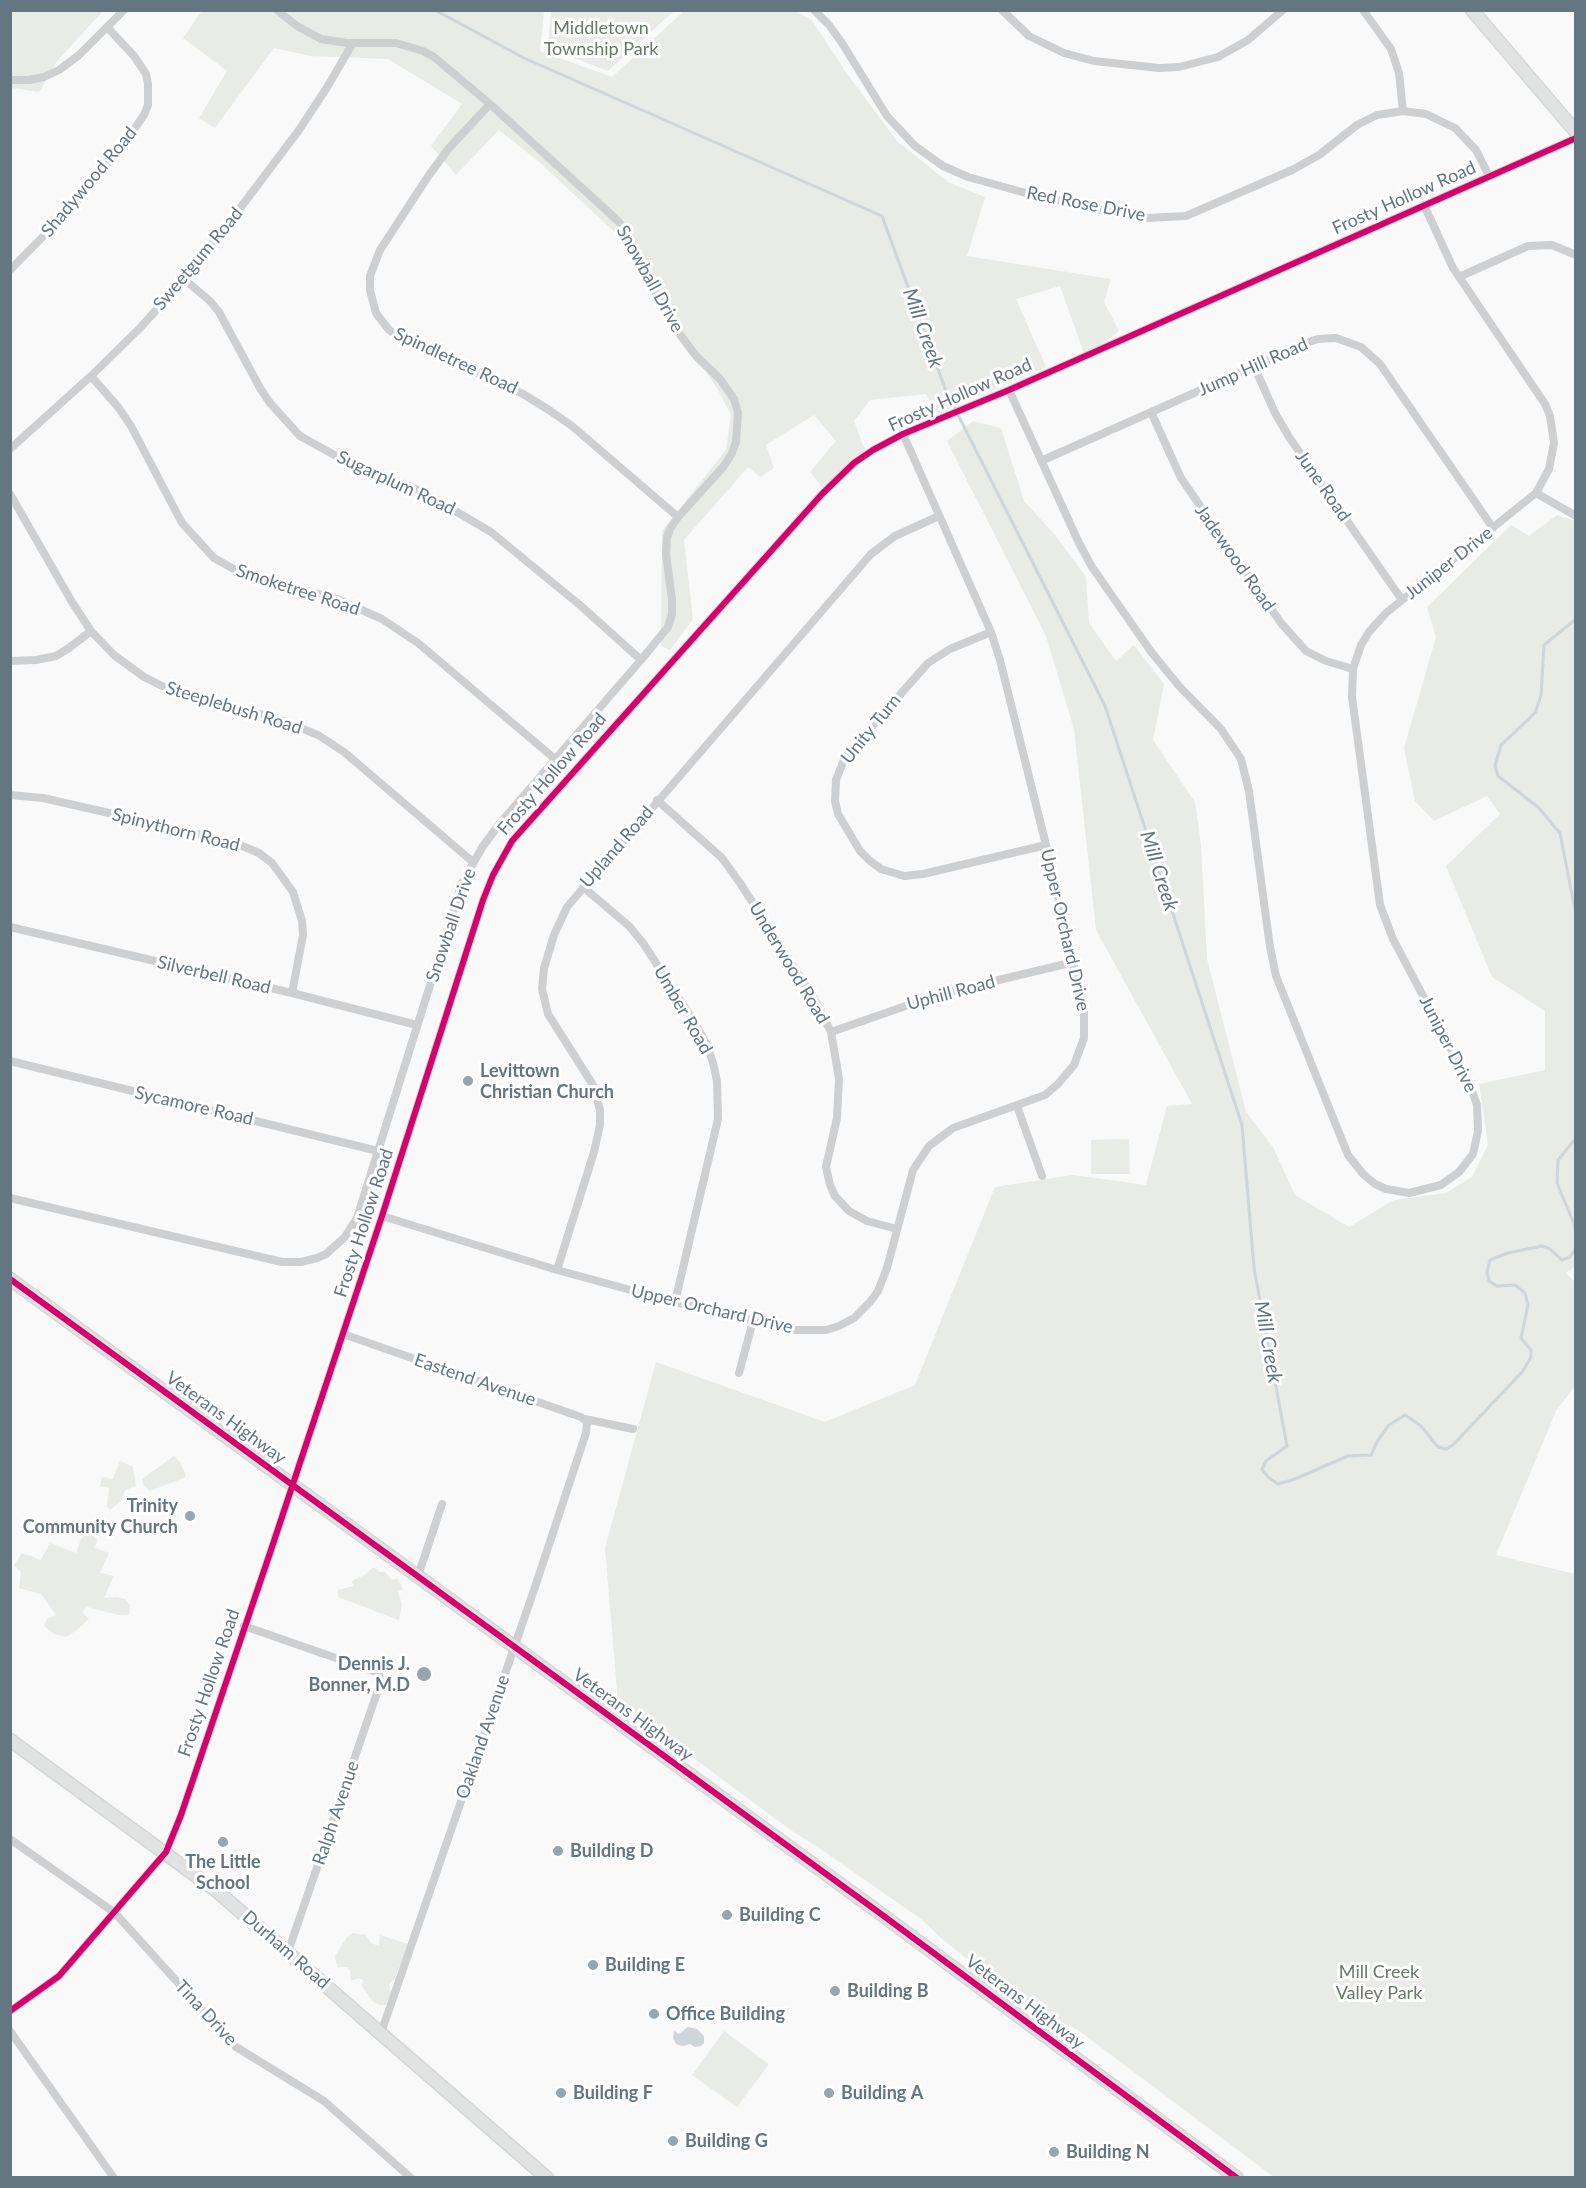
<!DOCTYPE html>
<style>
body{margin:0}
#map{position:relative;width:1586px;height:2188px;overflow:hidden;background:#f9f9f9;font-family:Lato,sans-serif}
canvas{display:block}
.frame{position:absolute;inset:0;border:12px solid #657683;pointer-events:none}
</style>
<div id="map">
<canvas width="1586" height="2188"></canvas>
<div class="frame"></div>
</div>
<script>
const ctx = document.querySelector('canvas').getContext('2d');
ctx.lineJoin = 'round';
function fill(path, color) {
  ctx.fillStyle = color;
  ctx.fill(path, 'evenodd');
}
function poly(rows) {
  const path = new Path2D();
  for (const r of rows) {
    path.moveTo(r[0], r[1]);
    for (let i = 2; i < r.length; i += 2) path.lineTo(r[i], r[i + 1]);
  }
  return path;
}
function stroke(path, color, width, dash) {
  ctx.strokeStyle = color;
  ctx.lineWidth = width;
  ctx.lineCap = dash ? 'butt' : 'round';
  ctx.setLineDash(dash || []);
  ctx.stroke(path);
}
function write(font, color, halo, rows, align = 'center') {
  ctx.font = font + ' Lato,sans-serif';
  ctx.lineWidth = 6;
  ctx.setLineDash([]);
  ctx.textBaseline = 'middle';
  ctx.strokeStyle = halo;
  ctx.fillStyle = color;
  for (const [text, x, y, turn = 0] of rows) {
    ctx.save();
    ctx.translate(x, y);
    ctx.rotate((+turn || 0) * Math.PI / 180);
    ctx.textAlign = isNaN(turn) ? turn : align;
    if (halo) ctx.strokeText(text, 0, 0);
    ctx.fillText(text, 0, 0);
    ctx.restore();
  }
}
const green = poly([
 [11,11,103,11,58,60,39,92,11,88],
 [202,11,544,11,540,51,612,77,684,11,795,11,812,20,845,71,897,141,948,182,985,197,967,256,1111,279,1104,302,1119,331,1085,356,1060,286,1016,299,1046,367,938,414,926,394,870,400,854,421,865,450,823,488,810,472,836,441,814,415,766,445,774,468,760,477,748,467,684,540,693,619,670,650,661,646,662,531,726,450,731,415,718,390,621,238,538,161,499,130,456,175,431,146,462,104,388,59,311,56,274,48,215,128,199,118,227,71,183,38],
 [551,11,551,10,674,11,608,71,548,48],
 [973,421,1001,428,1024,501,1055,535,1086,577,1089,623,1116,661,1134,645,1164,684,1153,740,1195,802,1201,845,1207,959,1246,1112,1273,1147,1295,1195,1349,1227,1394,1200,1446,1193,1472,1177,1488,1145,1479,1084,1545,1070,1545,1011,1492,977,1446,866,1500,814,1487,796,1434,821,1415,801,1404,748,1436,637,1427,607,1511,525,1529,536,1557,515,1575,521,1576,1266,1566,1273,1575,1282,1575,1386,1556,1411,1496,1555,1575,1574,1575,2177,1274,2177,1078,2030,1034,2009,1014,1996,942,1939,921,1919,822,1850,792,1831,618,1702,605,1548,656,1362,825,1422,915,1385,995,1187,1073,1175,1146,1185,1167,1106,1192,1104,1096,930,1074,729,1046,636,947,441],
 [1129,1139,1130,1174,1091,1174,1091,1140],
 [174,1456,181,1463,186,1477,150,1491,144,1486,142,1479],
 [120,1461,133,1467,136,1486,125,1490,121,1501,110,1510,107,1506,109,1488,100,1486,102,1477,113,1479],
 [88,1530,97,1540,95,1548,109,1553,100,1573,114,1576,104,1598,117,1597,125,1599,130,1605,129,1615,119,1615,87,1607,82,1612,89,1619,78,1629,66,1637,54,1634,44,1626,47,1619,56,1615,41,1594,19,1588,21,1572,14,1565,22,1553,41,1560,50,1543,76,1553,81,1539],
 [372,1568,375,1568,380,1572,385,1572,392,1580,397,1578,403,1589,398,1592,402,1604,399,1620,338,1597,338,1590,353,1586,352,1581,366,1574],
 [353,1933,366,1935,371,1943,379,1946,380,1935,408,1944,395,1978,389,1984,391,1991,386,2005,379,2005,372,2001,362,1986,363,1980,359,1978,351,1981,350,1970,347,1967,337,1967,335,1956,347,1937],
 [724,2031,769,2064,737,2107,692,2075]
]);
const water = poly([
 [688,2027,697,2029,704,2036,704,2043,701,2046,695,2047,690,2044,683,2046,676,2044,673,2038,674,2031,679,2034]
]);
const stream = poly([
 [435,10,524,58,882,216,946,391,1105,706,1242,1125,1254,1268,1287,1446,1266,1461,1262,1469,1269,1478,1278,1484,1295,1479,1348,1456,1371,1455,1378,1440,1389,1425,1405,1415,1421,1426,1438,1447,1446,1449,1453,1445,1523,1371,1531,1357,1531,1350,1521,1338,1528,1305,1525,1293,1515,1285,1497,1286,1489,1281,1487,1272,1490,1260,1508,1253,1542,1246,1550,1249,1562,1260,1570,1257,1576,1248],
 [1576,619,1544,645,1541,696,1535,713,1501,745,1495,766,1498,776,1538,807,1560,833,1576,915],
 [1576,1138,1558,1160,1557,1183,1574,1224,1576,1236]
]);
const minor = poly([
 [814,10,829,25,842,43,887,116,915,146,943,166,968,177,1022,192,1123,215,1147,218,1186,216,1292,170,1319,155,1357,125,1377,115,1403,111,1426,114,1455,128,1476,150,1489,176],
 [1002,10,1029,36,1064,53,1094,61,1159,68,1179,67,1218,57,1248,40,1283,10],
 [1363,10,1391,49,1399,73,1403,111],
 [10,80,29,80,44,77,59,70,79,55,124,10],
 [490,104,449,148,429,175,380,250,370,276,370,290,376,313,389,330,406,342,523,394,549,410,572,426,678,517],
 [10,270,69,210,119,151,144,115,148,105,148,84,146,74,134,56,107,27],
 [1459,277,1528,246,1552,245,1576,255],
 [184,279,210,301,219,312,260,388,270,403,300,436,338,457,423,492,491,532,581,606,641,660],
 [1254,366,1275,413,1289,437,1402,600],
 [91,376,118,407,131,426,182,523,214,558,239,572,337,599,382,619,418,643,555,759],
 [1009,390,1079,543,1092,567,1152,653,1179,686,1221,729,1241,759,1249,791,1270,947,1276,976,1348,1155,1363,1174,1375,1184,1386,1189,1409,1193,1441,1185,1459,1172,1473,1154,1478,1131,1477,1105,1470,1085,1393,939,1380,905,1352,697,1353,669,1361,645,1369,632,1386,613,1536,493,1549,469,1554,443,1550,416,1545,404,1453,268,1424,205],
 [1151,412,1181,478,1281,623,1306,651,1326,661,1353,669],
 [10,449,91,376,140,328,184,279,238,211,299,130,326,89,353,43],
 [1041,461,1309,342,1318,339,1336,338,1361,347,1380,364,1493,528],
 [1536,493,1576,516],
 [10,494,72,602,91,631,114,655,144,677,162,686,194,697,276,718,318,735,344,752,473,862],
 [991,632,950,649,928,663,845,757,836,780,835,801,838,814,860,851,869,860,881,869,904,876,923,874,1046,845],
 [10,661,36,660,56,656,69,648,91,631],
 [10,795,43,798,109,813,235,843,259,853,272,863,293,892,302,921,303,935,292,993],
 [657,800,722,858,740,883,816,1002,831,1032,839,1079,837,1118,826,1167,830,1185,835,1196,849,1211,867,1221,897,1229],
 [583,887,629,926,643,943,693,1020,707,1045,713,1063,717,1081,718,1119,675,1302],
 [10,927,292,993,417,1025],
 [831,1032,940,994,1074,962],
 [10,1061,378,1151],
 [1017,1106,1042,1176],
 [10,1198,282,1262,301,1262,317,1258,326,1254,345,1237,357,1218,462,883,483,846,501,822,641,660,668,627,672,614,672,600,666,554,667,537,670,529,678,517,724,466,732,453,736,442,738,413,734,399,720,379,696,356,673,325,650,283,628,233,617,220,490,104,434,57,423,51,396,43,347,43,321,39,297,26,277,10],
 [382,1216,557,1270,675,1302,793,1330,826,1330,839,1326,854,1318,870,1302,878,1291,887,1268,913,1170,929,1146,953,1128,1045,1095,1058,1084,1074,1065,1084,1038,1084,1010,1046,845,1000,660,991,632,903,434],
 [557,1270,594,1152,600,1125,600,1110,593,1085,548,1014,542,989,544,968,554,935,567,907,871,554,895,536,939,516],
 [343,1334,581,1417,587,1422,586,1433,535,1587,381,2033],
 [739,1373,753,1321],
 [585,1419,633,1429],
 [418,1576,442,1504],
 [244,1626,379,1673,380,1684,288,1952],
 [10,1839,115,1913,236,2047,324,2101,411,2178],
 [10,2011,59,1976,166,1852,181,1815,271,1550,382,1216,483,900,493,875,512,841,822,494,854,463,873,450,903,434,1009,390,1576,138],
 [10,2031,114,2178]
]);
const secondary = poly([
 [1472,10,1576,132],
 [10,1740,218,1892,547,2178]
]);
const primary = poly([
 [10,1279,881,1914,1237,2178]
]);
const cycleway = poly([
 [10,1279,881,1914,1237,2178],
 [10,2011,59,1976,166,1852,181,1815,271,1550,382,1216,483,900,493,875,512,841,822,494,854,463,873,450,903,434,1009,390,1576,138]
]);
const markers = [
 [468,1081,6,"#99a4ac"],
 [190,1516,6,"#99a4ac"],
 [424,1674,8,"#99a4ac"],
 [223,1842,6,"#99a4ac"],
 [558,1851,6,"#99a4ac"],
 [727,1915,6,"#99a4ac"],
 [593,1965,6,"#99a4ac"],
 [835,1991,6,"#99a4ac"],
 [654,2014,6,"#99a4ac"],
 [561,2093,6,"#99a4ac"],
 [829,2093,6,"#99a4ac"],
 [673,2141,6,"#99a4ac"],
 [1054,2152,6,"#99a4ac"]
];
const parkNames = [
 ["Middletown",601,28],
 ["Township Park",601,49],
 ["Mill Creek",1379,1972],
 ["Valley Park",1379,1993]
];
const streetNames = [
 ["Shadywood Road",89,182,-50],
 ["Frosty Hollow Road",1404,198,-24],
 ["Red Rose Drive",1086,204,11],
 ["Sweetgum Road",198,259,-50],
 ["Snowball Drive",650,279,61],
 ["Spindletree Road",456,361,25],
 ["Jump Hill Road",1253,367,-24],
 ["Frosty Hollow Road",960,395,-24],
 ["Sugarplum Road",396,483,25],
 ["June Road",1323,486,55],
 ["Jadewood Road",1235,558,55],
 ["Juniper Drive",1449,563,-38],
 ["Smoketree Road",298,590,18],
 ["Steeplebush Road",234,708,17],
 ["Unity Turn",871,729,-51],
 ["Frosty Hollow Road",552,774,-49],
 ["Spinythorn Road",176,830,14],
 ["Upland Road",617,847,-49],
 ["Snowball Drive",451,925,-71],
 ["Upper Orchard Drive",1065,930,77],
 ["Underwood Road",789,963,59],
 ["Silverbell Road",214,975,13],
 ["Uphill Road",951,993,-15],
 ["Umber Road",683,1010,60],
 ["Juniper Drive",1448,1044,63],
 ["Sycamore Road",194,1106,13],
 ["Frosty Hollow Road",364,1223,-72],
 ["Upper Orchard Drive",712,1309,13],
 ["Eastend Avenue",475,1380,19],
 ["Veterans Highway",226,1418,36],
 ["Frosty Hollow Road",209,1683,-71],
 ["Veterans Highway",633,1715,36],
 ["Oakland Avenue",483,1737,-71],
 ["Ralph Avenue",336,1813,-71],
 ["Durham Road",286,1950,41],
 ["Veterans Highway",1025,2002,37],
 ["Tina Drive",206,2013,47]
];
const poiNames = [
 ["Levittown",480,1071],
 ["Christian Church",480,1092],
 ["Trinity",178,1506,"right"],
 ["Community Church",178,1527,"right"],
 ["Dennis J.",410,1664,"right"],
 ["Bonner, M.D",410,1685,"right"],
 ["Building D",570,1851],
 ["The Little",223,1862,"center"],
 ["School",223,1883,"center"],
 ["Building C",739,1915],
 ["Building E",605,1965],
 ["Building B",847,1991],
 ["Office Building",666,2014],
 ["Building F",573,2093],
 ["Building A",841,2093],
 ["Building G",685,2141],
 ["Building N",1066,2152]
];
const waterNames = [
 ["Mill Creek",923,328,70],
 ["Mill Creek",1159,871,72],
 ["Mill Creek",1268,1342,80]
];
fill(green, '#e8ebe6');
fill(water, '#ced6d9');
stroke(stream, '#ced6d9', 3);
stroke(secondary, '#d5d6d7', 15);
stroke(primary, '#d5d6d7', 15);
stroke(minor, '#cecfd0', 8);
stroke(secondary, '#e1e2e2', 12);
stroke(primary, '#e1e2e2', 12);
stroke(cycleway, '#d6006c', 6);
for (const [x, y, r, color] of markers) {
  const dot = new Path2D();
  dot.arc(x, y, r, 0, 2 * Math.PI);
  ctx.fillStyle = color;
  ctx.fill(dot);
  stroke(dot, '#fff', 2);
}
write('18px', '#687a64', '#fff', parkNames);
write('18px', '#657683', '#fff', streetNames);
write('bold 18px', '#657683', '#fff', poiNames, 'left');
write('italic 20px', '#60757c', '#fff', waterNames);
</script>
